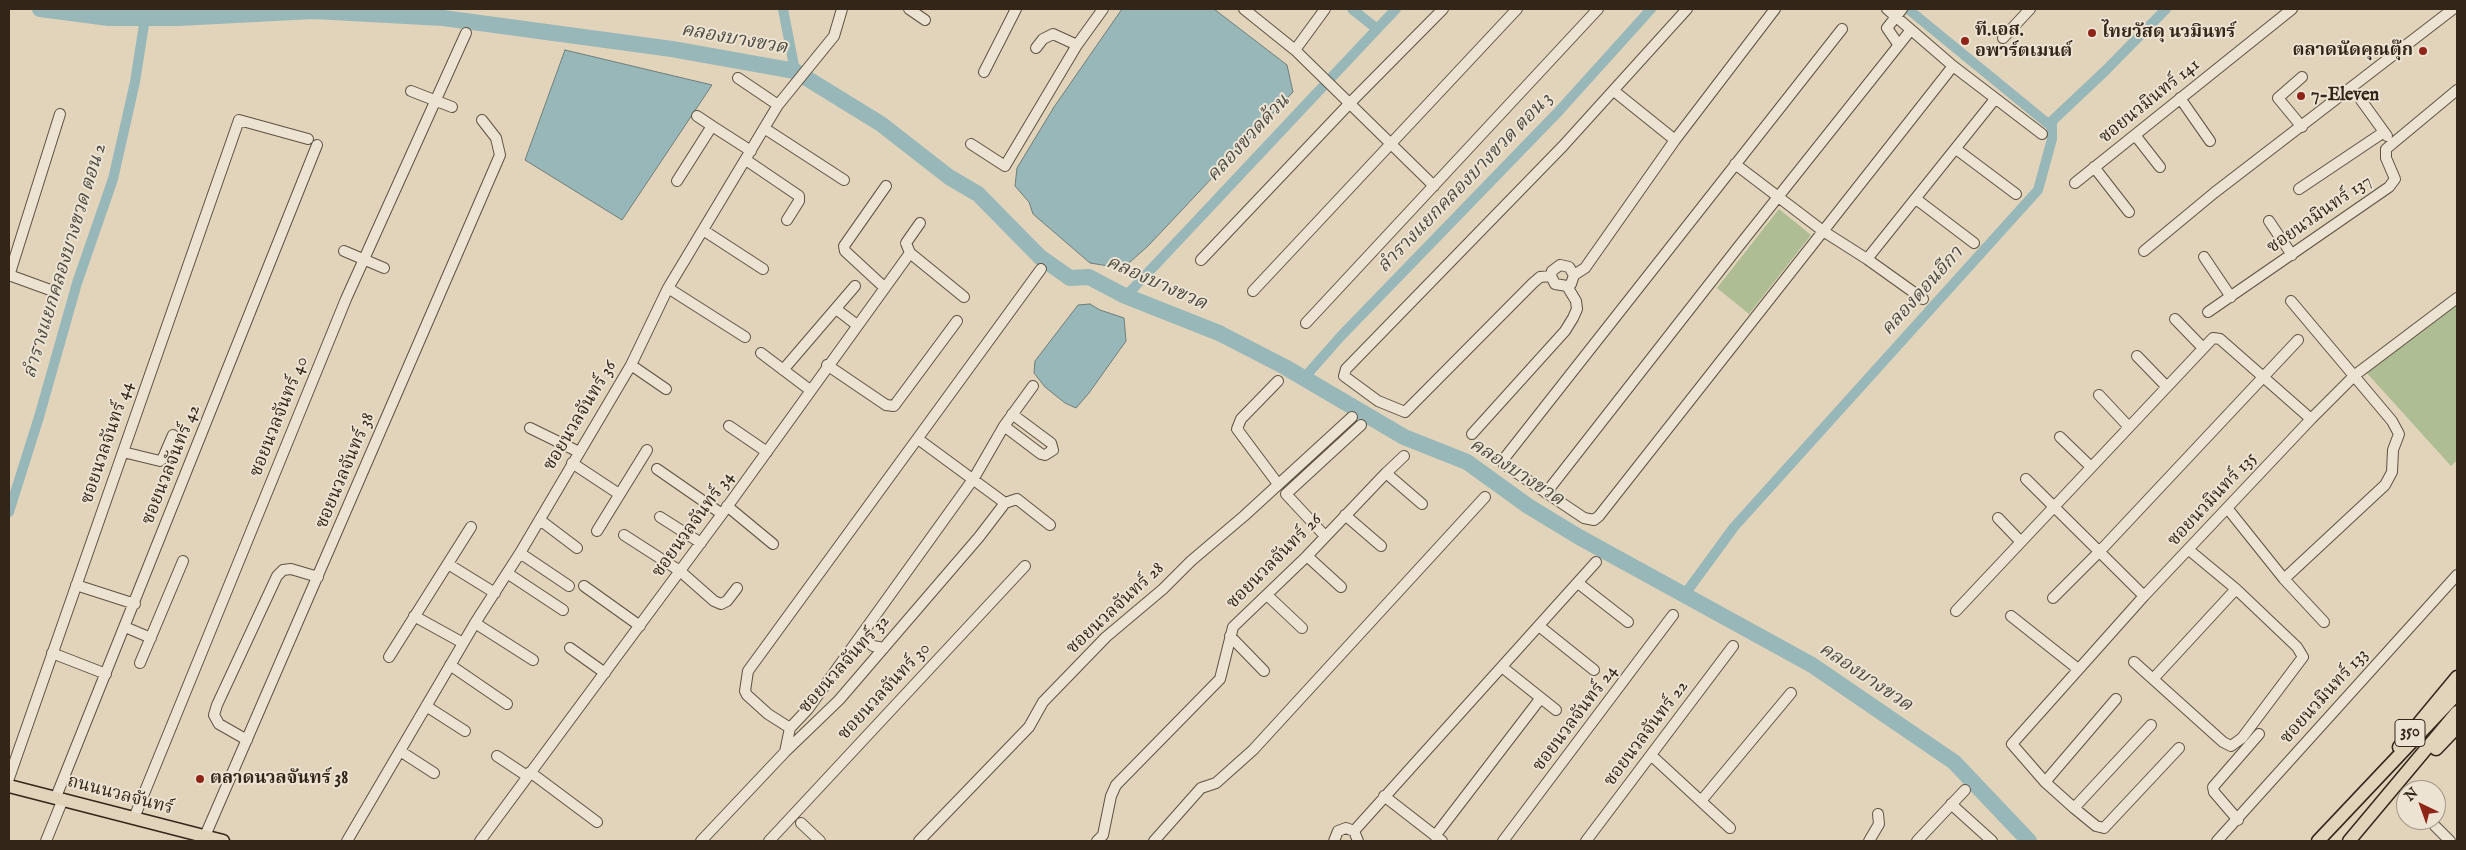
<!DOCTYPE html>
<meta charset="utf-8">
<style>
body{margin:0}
#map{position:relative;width:2466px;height:850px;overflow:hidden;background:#e1d4bb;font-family:"IM FELL English",serif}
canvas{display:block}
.frame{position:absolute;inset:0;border:10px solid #332619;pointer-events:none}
.north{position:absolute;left:2396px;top:780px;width:50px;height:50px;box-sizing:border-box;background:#ece3d3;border:1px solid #a29789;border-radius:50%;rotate:318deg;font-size:14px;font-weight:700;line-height:20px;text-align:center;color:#332619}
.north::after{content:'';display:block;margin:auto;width:18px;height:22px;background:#8f2418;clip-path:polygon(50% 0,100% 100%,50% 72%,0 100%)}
</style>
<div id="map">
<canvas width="2466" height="850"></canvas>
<div class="frame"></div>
<div class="north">N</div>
</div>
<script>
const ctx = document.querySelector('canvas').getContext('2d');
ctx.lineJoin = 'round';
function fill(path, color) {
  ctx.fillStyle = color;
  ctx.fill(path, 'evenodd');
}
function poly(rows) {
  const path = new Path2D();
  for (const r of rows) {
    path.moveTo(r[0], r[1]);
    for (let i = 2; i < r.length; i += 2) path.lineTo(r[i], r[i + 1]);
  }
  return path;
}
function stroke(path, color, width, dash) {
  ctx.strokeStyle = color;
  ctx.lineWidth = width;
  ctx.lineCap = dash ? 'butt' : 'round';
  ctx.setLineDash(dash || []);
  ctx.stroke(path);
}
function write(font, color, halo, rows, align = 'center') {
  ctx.font = font + ' "IM FELL English","Noto Serif Thai",serif';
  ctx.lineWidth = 4;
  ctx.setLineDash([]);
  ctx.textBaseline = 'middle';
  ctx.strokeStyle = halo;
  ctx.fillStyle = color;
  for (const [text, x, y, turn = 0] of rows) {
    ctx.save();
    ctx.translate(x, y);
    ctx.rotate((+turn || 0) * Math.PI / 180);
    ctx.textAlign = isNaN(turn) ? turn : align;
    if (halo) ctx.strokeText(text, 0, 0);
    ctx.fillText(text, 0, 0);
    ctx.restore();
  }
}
const green = poly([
 [1779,209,1811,235,1749,314,1717,288],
 [2457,305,2457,460,2451,466,2365,371]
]);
const water = poly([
 [1122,9,1214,9,1287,65,1293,92,1148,246,1130,262,1115,267,1090,263,1033,214,1029,202,1015,186,1017,168,1054,107,1122,9],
 [565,50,712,85,622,220,525,160,565,50],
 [1090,304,1100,310,1124,318,1126,341,1089,393,1076,408,1065,403,1045,387,1034,373,1035,361,1078,305,1090,304]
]);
const canal = poly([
 [783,9,795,71],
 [1908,9,2052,127],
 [1377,29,1396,9],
 [1126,296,1377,29,1352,9],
 [1304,378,1341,336,1559,111,1651,9],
 [9,512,39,417,77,283,113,179,135,82,145,18],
 [1685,594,1734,527,2038,190,2052,139,2052,121,2105,71,2166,9]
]);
const river = poly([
 [40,9,109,18,178,18,314,11,443,18,672,49,795,71,881,124,949,177,978,194,1040,257,1070,278,1089,277,1123,295,1219,333,1285,367,1404,437,1467,462,1528,506,1579,537,1812,665,1954,762,2029,841]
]);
const minor = poly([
 [909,9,925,20],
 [1244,9,1295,50,1434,186],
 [1887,9,1953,66,2042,134],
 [1842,29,1503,460,1504,465,1508,467,1584,518,1594,520,1599,516,1953,66],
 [2003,38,2030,9],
 [1898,44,1887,28,1902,9],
 [1036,48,1043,39,1053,34,1077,45],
 [1295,50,1325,9],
 [984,72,1016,9],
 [738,78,778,105],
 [411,91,452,107],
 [1614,91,1675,140],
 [2180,98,2210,141],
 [2361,100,2387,136],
 [697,116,712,126],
 [2302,127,2278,98,2302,77],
 [764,128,844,180],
 [2135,135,2160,167],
 [971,144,1005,166,1077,45,1103,9],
 [1956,149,2016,194],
 [746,160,799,196,799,201,787,220],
 [1735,164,1823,231,1867,259,1923,299],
 [2094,167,2129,212],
 [677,181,712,126,751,151],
 [2075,183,2292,9],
 [2299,189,2384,132],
 [1916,199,1974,243],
 [2269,221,2292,255],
 [703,230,763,269],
 [344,251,384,268],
 [2144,251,2214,193,2453,9],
 [910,253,964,297],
 [2204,257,2231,297],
 [1867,259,1995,99],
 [1201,260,1349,104,1443,9],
 [9,275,53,291],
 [1574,275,1569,267,1560,265,1552,271,1551,276,1555,284,1567,286,1571,284,1574,275,1585,268,1675,140,1775,9],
 [9,276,60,114],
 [1551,276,1540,277,1533,283,1405,412,1378,401,1344,376,1346,369,1563,146,1687,9],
 [668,288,745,337],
 [885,288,845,251,844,246,886,186],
 [1253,291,1517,9],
 [836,309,857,325],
 [2208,312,2389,187,2395,179,2386,158,2386,149,2457,90],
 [2175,319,2203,348],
 [1306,323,1598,9],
 [761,353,810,390],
 [2137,356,2166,386],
 [631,365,666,389],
 [827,365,886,405,894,406,957,321],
 [783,370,855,286],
 [1278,381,1241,419,1237,429,1278,484],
 [2099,395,2128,426],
 [729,426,767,452],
 [1004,426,1041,454,1045,455,1053,450,1051,443,1012,414],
 [530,428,579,452],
 [1472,434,1565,331,1573,318,1577,309,1576,301,1567,286],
 [2060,437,2091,467],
 [918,439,1005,503,1017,499,1050,525],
 [123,452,160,461,163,458,173,435],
 [572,463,619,494],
 [657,469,722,514],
 [1386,473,1404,456],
 [2026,479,2144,596],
 [1546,493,1739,246,1910,31],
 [727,506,773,544],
 [2228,509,2284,579,2324,622],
 [1345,515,1381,546],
 [660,517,701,543],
 [1998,518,2021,542],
 [540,520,577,548],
 [597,531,647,450],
 [624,535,680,571,714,601,721,604,727,601,737,588],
 [1325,536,1286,494,1361,425],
 [520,553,569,586],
 [1307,556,1341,587],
 [448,564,495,593],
 [507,573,563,610],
 [2284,579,2385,485,2392,472,2393,450,2399,434,2392,421,2291,301],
 [1578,583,1628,622],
 [76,585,135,604],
 [584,586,640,626],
 [1267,595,1302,628],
 [2053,598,2100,551,2298,340],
 [1956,611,2213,338,2220,339,2311,419],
 [414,616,463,643],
 [2011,616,2078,669],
 [475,623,533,660],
 [1539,626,1594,670],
 [125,627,151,638],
 [861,636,873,646,884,648],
 [1230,636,1264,671],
 [570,648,605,673],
 [52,653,106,674],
 [389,657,471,527],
 [2134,662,2223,742,2231,746,2242,738,2303,657,2297,647,2236,589,2189,550],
 [140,663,183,561],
 [450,665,507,704],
 [1502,667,1556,710],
 [2153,679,2236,589],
 [426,706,465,731],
 [790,728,808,709,974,478,1004,426,1033,386],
 [247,740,219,724,214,715,217,705,277,576,283,570,291,569,318,577],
 [2179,748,2104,828,2096,826,2074,808,2045,782,2012,744,2144,596,2311,419,2355,375,2457,298],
 [400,751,434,773],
 [785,752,790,728,768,714,747,695,745,691,748,671,1041,269],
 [497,756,527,776],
 [1652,756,1730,828],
 [530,772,597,822],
 [9,778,239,120,308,139],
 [2045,782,2116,699],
 [1384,796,1442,841],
 [56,797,317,145],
 [1701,801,1791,693],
 [1951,804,1992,841],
 [2074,808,2151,725],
 [134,818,346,299,466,33],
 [2238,820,2214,792,2213,787,2259,734],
 [801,823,820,841],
 [2435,826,2450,841],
 [1354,831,1596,562],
 [205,836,500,155,496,138,482,120],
 [1435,836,1540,699],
 [46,841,63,799],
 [347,841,475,623,520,553,631,365,668,288,778,105,834,36,842,9],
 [480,841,722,514,910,253,906,243,920,223],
 [701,841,785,752,839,700,979,537,1005,503],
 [769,841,1025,566],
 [919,841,1029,727,1043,702,1106,637,1163,589,1191,561,1244,516,1352,417],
 [1097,841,1103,835,1111,796,1116,785,1220,679,1233,627,1307,556,1386,473,1422,504],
 [1154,841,1201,788,1216,783,1253,750,1485,497],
 [1334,841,1338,831,1346,828,1354,831,1358,841],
 [1503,841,1673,615],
 [1586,841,1733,646],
 [1869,841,1879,824,1878,814],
 [1917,841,1965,790],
 [2217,841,2457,575]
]);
const major = poly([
 [2399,747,2457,677],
 [2436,749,2457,727],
 [9,786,223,841],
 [2318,841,2457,694],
 [2349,841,2457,712]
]);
const markers = [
 [2092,33,5,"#8f2418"],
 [1965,41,5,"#8f2418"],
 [2423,51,5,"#8f2418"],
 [2301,96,5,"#8f2418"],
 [200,779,5,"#8f2418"]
];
const shields = [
 [2410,733,30]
];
const shieldNames = [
 ["350",2410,733]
];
const poiNames = [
 ["ที.เอส.",1975,31],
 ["อพาร์ตเมนต์",1975,52],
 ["ไทยวัสดุ นวมินทร์",2102,33],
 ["ตลาดนัดคุณตุ๊ก",2413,51,"right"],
 ["7-Eleven",2311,96],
 ["ตลาดนวลจันทร์ 38",210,779]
];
const streetNames = [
 ["ซอยนวมินทร์ 141",2150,102,-39],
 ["ซอยนวมินทร์ 137",2320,215,-35],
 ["ซอยนวลจันทร์ 36",581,416,-59],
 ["ซอยนวลจันทร์ 40",280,417,-68],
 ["ซอยนวลจันทร์ 44",108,443,-71],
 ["ซอยนวลจันทร์ 42",172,465,-68],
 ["ซอยนวลจันทร์ 38",346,471,-67],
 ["ซอยนวมินทร์ 135",2213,500,-47],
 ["ซอยนวลจันทร์ 34",694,525,-54],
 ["ซอยนวลจันทร์ 26",1275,562,-45],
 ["ซอยนวลจันทร์ 28",1116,609,-43],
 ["ซอยนวลจันทร์ 32",845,665,-48],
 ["ซอยนวลจันทร์ 30",885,692,-47],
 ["ซอยนวมินทร์ 133",2325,697,-48],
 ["ซอยนวลจันทร์ 24",1576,719,-53],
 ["ซอยนวลจันทร์ 22",1647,734,-53],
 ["ถนนนวลจันทร์",120,796,15]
];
const waterNames = [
 ["คลองบางขวด",734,40,10],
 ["คลองขวดด้วน",1249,139,-47],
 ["ลำรางแยกคลองบางขวด ตอน 3",1466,183,-46],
 ["ลำรางแยกคลองบางขวด ตอน 2",66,261,-73],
 ["คลองบางขวด",1156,284,24],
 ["คลองดอนอีกา",1923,292,-48],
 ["คลองบางขวด",1516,473,33],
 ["คลองบางขวด",1865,678,34]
];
fill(green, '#aebd93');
fill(water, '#97b7b9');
stroke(water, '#6f7d79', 1);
stroke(canal, '#97b7b9', 10);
stroke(river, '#97b7b9', 16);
stroke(minor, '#5e5242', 12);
stroke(major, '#332619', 15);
stroke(minor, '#ece3d3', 10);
stroke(major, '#e1d4bb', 12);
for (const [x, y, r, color] of markers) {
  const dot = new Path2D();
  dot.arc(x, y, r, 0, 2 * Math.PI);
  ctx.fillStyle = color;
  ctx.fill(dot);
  stroke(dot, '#ece3d3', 2);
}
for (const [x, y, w] of shields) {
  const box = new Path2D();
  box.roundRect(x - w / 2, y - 13.5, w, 27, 4);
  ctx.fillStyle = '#ece3d3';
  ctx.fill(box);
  stroke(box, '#332619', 1);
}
write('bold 16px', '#332619', null, shieldNames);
write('bold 18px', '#332619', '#ece3d3', poiNames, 'left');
write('18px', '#332619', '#ece3d3', streetNames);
write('italic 19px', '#4c4a41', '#ece3d3', waterNames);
</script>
